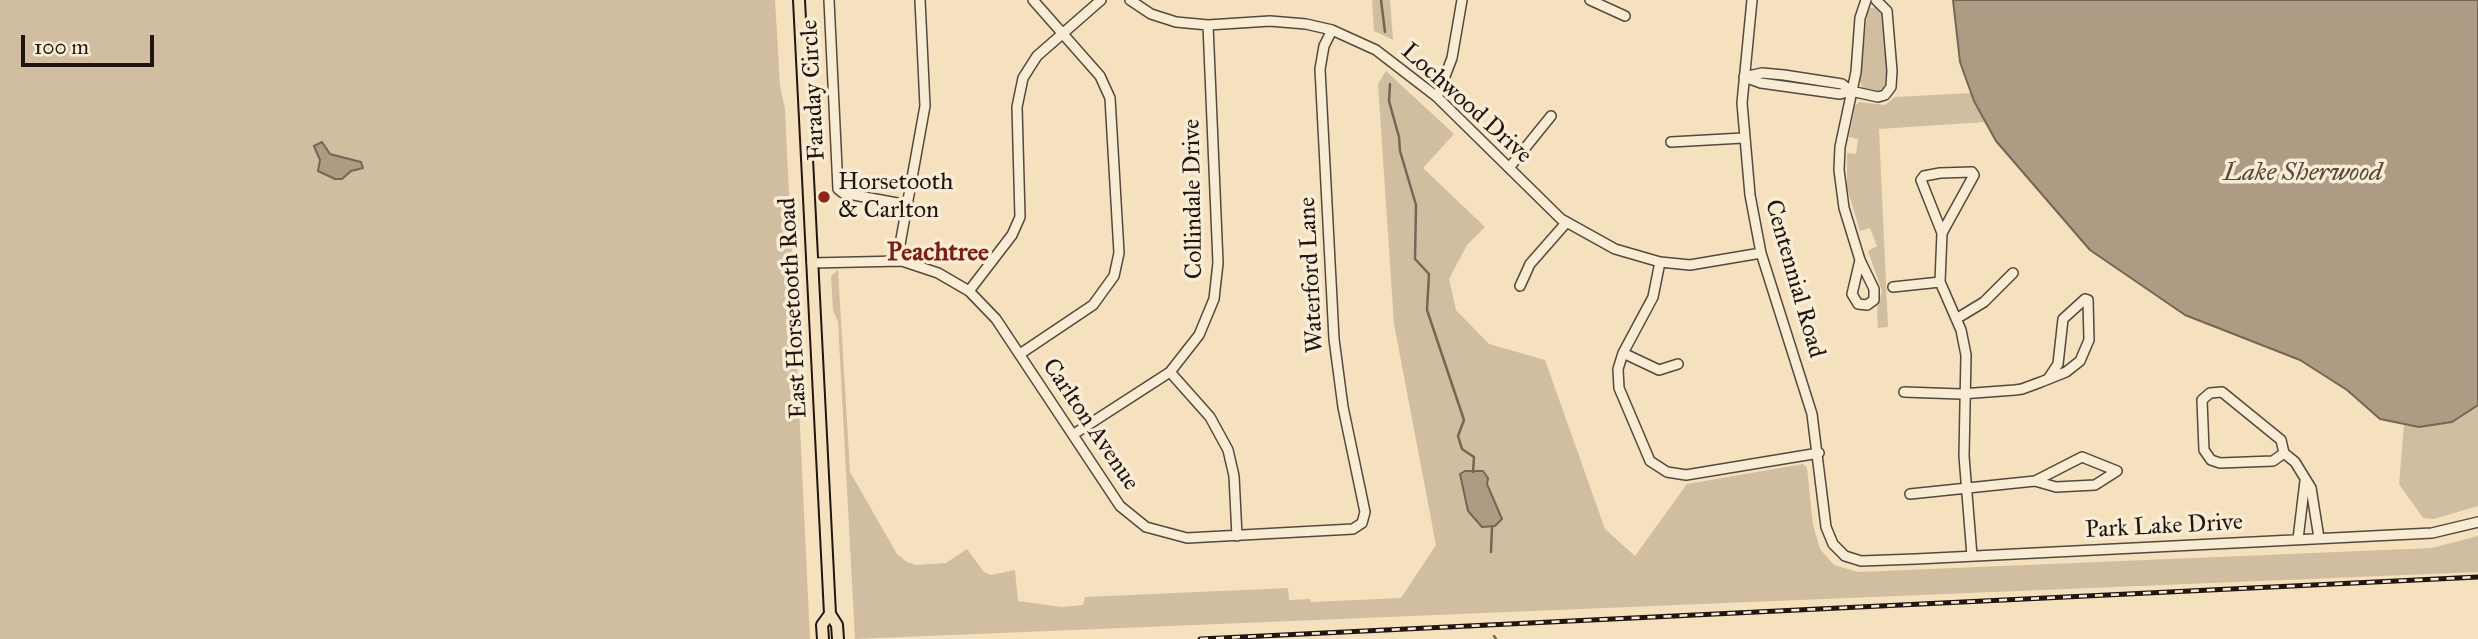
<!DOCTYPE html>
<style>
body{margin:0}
#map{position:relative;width:2478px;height:639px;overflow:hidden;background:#f5e1be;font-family:"IM FELL Great Primer",serif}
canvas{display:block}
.scale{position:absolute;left:21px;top:35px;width:133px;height:32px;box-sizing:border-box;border:4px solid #201510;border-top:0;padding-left:9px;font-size:21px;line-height:24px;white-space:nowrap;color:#201510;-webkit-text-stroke:5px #f8ecd5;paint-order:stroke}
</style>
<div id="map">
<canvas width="2478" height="639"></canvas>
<div class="scale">100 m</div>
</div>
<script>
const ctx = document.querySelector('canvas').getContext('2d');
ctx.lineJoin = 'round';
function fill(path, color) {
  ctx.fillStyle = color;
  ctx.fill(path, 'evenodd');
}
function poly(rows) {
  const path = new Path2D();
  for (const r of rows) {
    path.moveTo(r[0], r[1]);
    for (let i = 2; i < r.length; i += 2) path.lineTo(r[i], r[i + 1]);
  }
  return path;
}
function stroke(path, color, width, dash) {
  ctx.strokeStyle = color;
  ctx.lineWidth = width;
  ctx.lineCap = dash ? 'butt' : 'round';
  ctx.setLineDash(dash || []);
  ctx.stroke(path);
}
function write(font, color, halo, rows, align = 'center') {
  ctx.font = font + ' "IM FELL Great Primer",serif';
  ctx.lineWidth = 7;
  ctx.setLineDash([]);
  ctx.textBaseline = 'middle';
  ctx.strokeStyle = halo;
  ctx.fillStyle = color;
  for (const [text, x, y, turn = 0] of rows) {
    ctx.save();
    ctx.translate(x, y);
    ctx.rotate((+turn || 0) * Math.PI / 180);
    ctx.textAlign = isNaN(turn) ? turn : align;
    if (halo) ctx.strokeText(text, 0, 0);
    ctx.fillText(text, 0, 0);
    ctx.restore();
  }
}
const green = poly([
 [0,0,775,0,780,86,785,109,810,639,0,639],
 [1372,0,1390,0,1393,40,1374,31],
 [1878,7,1881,12,1887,74,1885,87,1878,91,1862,87,1860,81,1867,15,1870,8],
 [1386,71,1454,134,1423,168,1485,227,1467,245,1449,279,1456,310,1489,344,1545,360,1605,529,1635,556,1687,484,1803,464,1807,468,1813,525,1820,549,1834,565,1858,572,2432,548,2478,536,2478,572,855,639,838,322,833,310,831,276,838,270,850,472,897,554,907,562,916,565,946,563,967,549,984,572,991,575,1015,570,1018,601,1062,607,1083,605,1085,597,1288,588,1289,600,1310,599,1311,602,1401,598,1436,545,1394,324,1378,84],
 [1971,93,1985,122,1879,129,1888,327,1878,328,1877,310,1882,291,1868,251,1877,246,1870,228,1860,231,1847,188,1847,153,1856,154,1858,139,1849,137,1855,106,1859,102,1885,105,1895,97],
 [2478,405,2478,506,2434,519,2423,518,2399,484,2404,425,2419,427,2452,422]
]);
const water = poly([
 [1953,0,2478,0,2478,405,2452,422,2419,427,2380,419,2347,390,2300,360,2185,315,2090,250,1996,141,1974,101,1960,62,1953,0],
 [322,142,330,154,361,162,363,168,351,171,342,179,335,179,318,171,320,160,314,146,322,142],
 [1465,471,1483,471,1488,478,1487,484,1502,519,1495,526,1482,527,1468,511,1460,474,1465,471]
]);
const stream = poly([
 [1381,0,1385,32],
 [1390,84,1389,101,1399,137,1400,151,1416,205,1415,259,1429,274,1427,310,1464,420,1458,436,1462,449,1474,457,1473,472],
 [1491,552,1492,527],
 [1494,636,1496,639]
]);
const minor = poly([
 [829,0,838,189,843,193,908,205],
 [1130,0,1151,14,1176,22,1208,25,1270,21,1306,24,1332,30,1376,50,1437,97,1561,219,1615,249,1660,262,1690,265,1761,253],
 [1590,0,1625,16],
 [1752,0,1742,103,1750,195,1761,253,1812,414,1826,527,1833,544,1845,556,1861,561,1916,559,2432,533,2478,522],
 [1744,77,1762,73,1784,75,1842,84,1851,91,1878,97,1885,95,1891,87,1892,71,1887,11,1876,0],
 [1747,78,1761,83,1840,94,1851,91],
 [1437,97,1452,58,1462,0],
 [1671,142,1743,138],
 [1509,168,1551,116],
 [1972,172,1974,175,1942,233,1921,180,1924,176,1940,173,1972,172],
 [1942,233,1940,282,1961,330,1966,355,1964,456,1972,556],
 [1860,260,1852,294,1858,304,1867,305,1874,300,1874,289,1860,260,1844,208,1839,170,1840,147,1856,72,1860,18,1866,0],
 [897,261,925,106,920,0],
 [1660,262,1653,297,1623,353,1618,369,1619,388,1650,461,1667,472,1686,475,1819,453],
 [812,263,902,261,938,273,969,291,996,319,1120,506,1146,527,1187,538,1353,529,1362,523,1365,512,1343,407,1334,339,1320,69,1324,46,1332,30],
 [1520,286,1530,264,1566,223],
 [1893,287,1940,282],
 [969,291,1012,235,1020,217,1017,107,1023,78,1037,56,1101,0],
 [1956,319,1984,302,2013,273],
 [1623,353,1659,370,1678,364],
 [1020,354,1093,305,1114,276,1119,253,1110,98,1100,76,1033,0],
 [1170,372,1210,417,1228,450,1234,476,1237,536],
 [1904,392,1961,394,2015,390,2022,389,2041,382,2066,372,2080,361,2089,340,2088,300,2085,299,2063,319,2058,364,2048,379],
 [1074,434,1170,372,1199,335,1214,299,1218,263,1208,25],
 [2284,453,2273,461,2220,463,2211,460,2204,450,2202,400,2210,393,2222,392,2281,440,2284,453,2295,462,2311,488,2319,538],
 [1910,494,2035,481,2056,487,2095,485,2117,471,2082,457,2035,481],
 [2298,539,2305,481]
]);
const major = poly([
 [799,0,830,614,837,625,838,639],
 [823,639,822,625,830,614]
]);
const rail = poly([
 [1200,639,2478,577]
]);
const markers = [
 [824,197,7,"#8f2418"]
];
const streetNames = [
 ["Faraday Circle",814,90,-93],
 ["Lochwood Drive",1466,104,42],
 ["Collindale Drive",1194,199,-91],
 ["Waterford Lane",1312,275,-93],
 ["Centennial Road",1794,279,74],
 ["East Horsetooth Road",794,308,-93],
 ["Carlton Avenue",1090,425,56],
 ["Park Lake Drive",2164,527,-3]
];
const poiNames = [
 ["Horsetooth",838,183],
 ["& Carlton",838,211]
];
const waterNames = [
 ["Lake Sherwood",2303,174]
];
const neighbourhoodNames = [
 ["Peachtree",938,254]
];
fill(green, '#d1bea0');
fill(water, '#ad9c83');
stroke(water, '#756655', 2);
stroke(stream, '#756655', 2.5);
stroke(minor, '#55483c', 12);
stroke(major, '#201510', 14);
stroke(minor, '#f8ecd5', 9);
stroke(major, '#f5e1be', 10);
stroke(rail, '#201510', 5);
stroke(rail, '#f8ecd5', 2.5, [8]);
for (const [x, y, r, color] of markers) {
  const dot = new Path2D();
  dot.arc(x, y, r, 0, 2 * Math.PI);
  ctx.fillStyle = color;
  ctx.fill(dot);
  stroke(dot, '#f8ecd5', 2.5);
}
write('24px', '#201510', '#f8ecd5', streetNames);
write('24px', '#201510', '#f8ecd5', poiNames, 'left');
write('italic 26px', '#584b3e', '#f8ecd5', waterNames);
write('bold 26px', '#7a1f14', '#f8ecd5', neighbourhoodNames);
</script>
